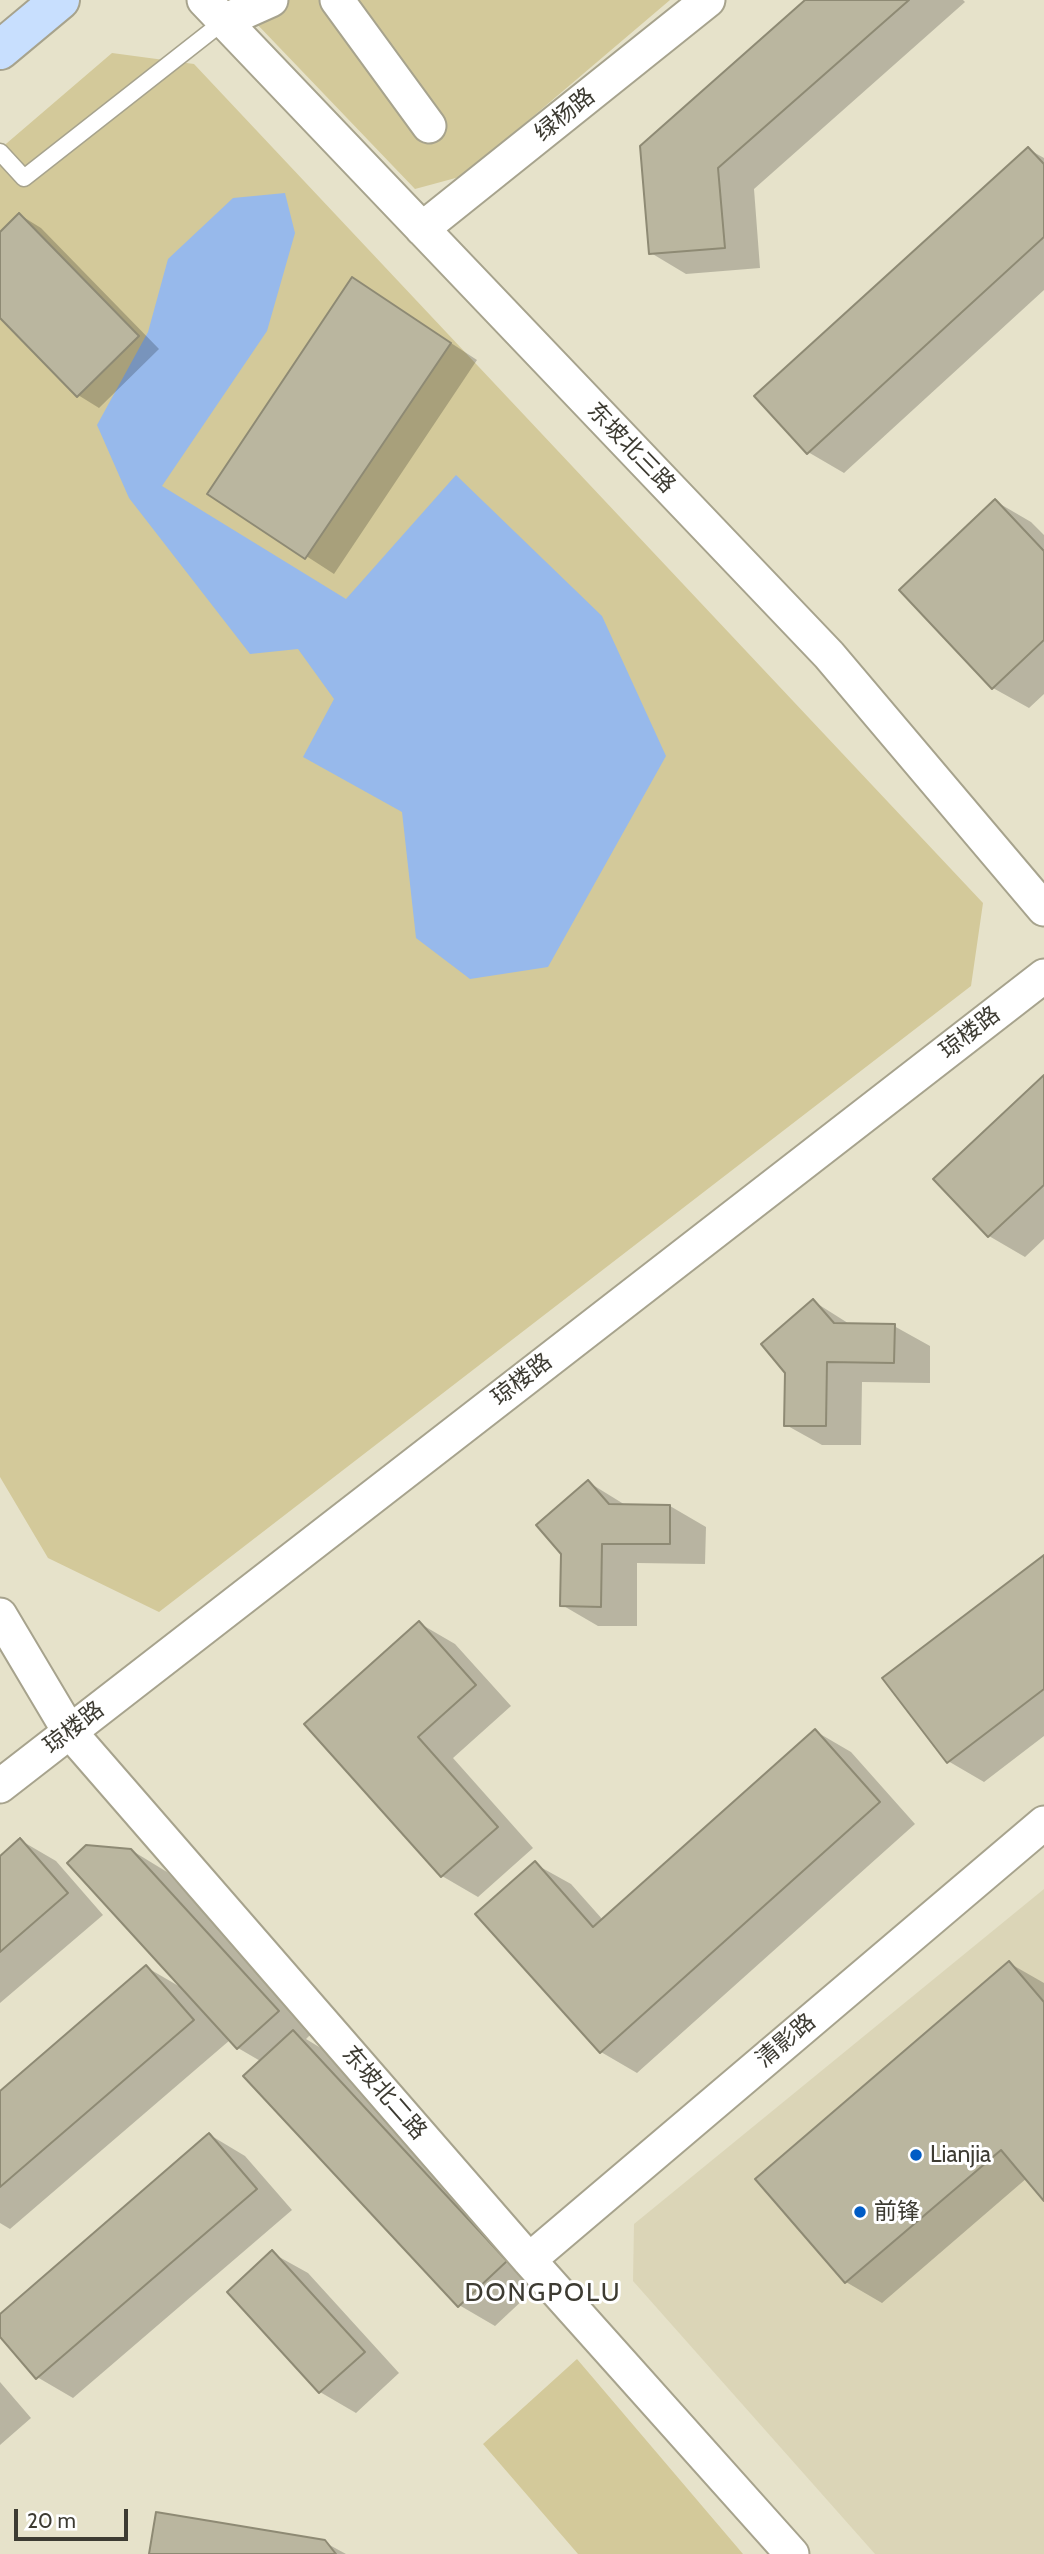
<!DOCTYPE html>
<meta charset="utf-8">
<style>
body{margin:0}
#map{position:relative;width:1044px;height:2554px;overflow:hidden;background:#e6e2ca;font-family:Cabin,sans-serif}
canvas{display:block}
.scale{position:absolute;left:14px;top:2509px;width:114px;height:32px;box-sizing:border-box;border:4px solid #3d3b32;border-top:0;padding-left:9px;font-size:21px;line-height:24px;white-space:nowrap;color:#3d3b32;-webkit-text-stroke:5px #fff;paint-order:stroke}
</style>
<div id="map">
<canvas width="1044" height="2554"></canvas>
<div class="scale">20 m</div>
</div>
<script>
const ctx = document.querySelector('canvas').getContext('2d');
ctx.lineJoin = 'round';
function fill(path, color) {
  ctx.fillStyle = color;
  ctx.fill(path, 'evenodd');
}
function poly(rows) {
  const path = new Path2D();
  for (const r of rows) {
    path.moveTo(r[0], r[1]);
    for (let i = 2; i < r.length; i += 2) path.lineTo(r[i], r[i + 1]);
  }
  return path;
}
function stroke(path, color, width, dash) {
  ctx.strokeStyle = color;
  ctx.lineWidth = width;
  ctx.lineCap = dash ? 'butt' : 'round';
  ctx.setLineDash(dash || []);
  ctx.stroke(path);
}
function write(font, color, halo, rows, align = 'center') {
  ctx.font = font + ' Cabin,"Noto Sans SC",sans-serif';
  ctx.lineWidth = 6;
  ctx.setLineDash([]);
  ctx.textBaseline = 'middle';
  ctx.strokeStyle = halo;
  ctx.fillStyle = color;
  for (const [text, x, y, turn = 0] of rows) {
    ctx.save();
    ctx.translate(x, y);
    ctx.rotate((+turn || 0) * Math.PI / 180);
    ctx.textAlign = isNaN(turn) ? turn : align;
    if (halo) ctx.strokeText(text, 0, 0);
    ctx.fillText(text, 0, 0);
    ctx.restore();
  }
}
const built = poly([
 [1044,1889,1044,2554,875,2554,633,2281,634,2224]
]);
const green = poly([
 [249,0,670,0,463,176,415,189,254,21],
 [112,53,194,64,983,903,971,986,159,1612,48,1558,0,1477,0,149],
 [577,2359,743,2554,578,2554,483,2444]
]);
const water = poly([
 [285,193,295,233,267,331,162,486,346,599,456,475,602,616,666,756,548,967,470,979,416,938,402,812,303,757,334,699,298,649,250,654,129,498,97,425,148,332,168,259,233,198]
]);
const shadow = poly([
 [807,0,963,0,965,2,754,189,760,268,686,274,651,253],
 [1028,149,1044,158,1044,290,844,473,808,452],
 [20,215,41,228,159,349,99,408,78,395,0,315,0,235],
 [353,279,477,360,334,574,209,493],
 [995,501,1031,522,1044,535,1044,694,1029,708,993,688],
 [1044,1078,1044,1239,1025,1257,989,1236],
 [813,1301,851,1325,894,1326,930,1346,930,1383,862,1382,861,1445,822,1445,786,1425],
 [588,1482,627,1506,670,1506,706,1527,705,1564,637,1563,637,1626,598,1626,562,1605],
 [1044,1557,1044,1736,984,1782,948,1761],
 [419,1623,455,1644,511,1706,453,1758,533,1848,478,1897,442,1876,306,1724],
 [815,1731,851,1752,915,1824,637,2073,601,2052,535,1864,571,1884,603,1920],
 [20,1840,56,1861,103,1915,0,2003,0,1858],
 [131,1850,167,1872,313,2032,306,2039,329,2053,542,2282,495,2326,459,2305,262,2062,238,2048,230,2040,10,2229,0,2223,0,2093,146,1967,182,1988],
 [1009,1963,1044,1983,1044,2198,1027,2178,882,2303,846,2282,758,2179],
 [210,2135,245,2156,292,2210,73,2398,37,2377,0,2334,0,2316],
 [272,2253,308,2273,399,2373,356,2413,320,2392,229,2292],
 [0,2382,31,2418,0,2445],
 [324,2542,346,2554,151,2554]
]);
const building = poly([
 [805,0,909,0,718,168,725,248,649,254,640,146,805,0],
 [1028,147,1044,164,1044,237,807,454,754,396,1028,147],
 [19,213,139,336,77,397,0,318,0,232,19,213],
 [352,277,451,343,305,559,207,494,352,277],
 [995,499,1044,551,1044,640,992,689,899,590,995,499],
 [1044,1075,1044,1185,988,1237,933,1179,1044,1075],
 [813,1299,834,1323,895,1324,894,1363,827,1362,826,1426,784,1426,785,1373,761,1344,813,1299],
 [588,1480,609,1504,670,1505,670,1544,602,1544,601,1607,560,1606,561,1554,536,1525,588,1480],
 [1044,1555,1044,1689,947,1763,882,1678,1044,1555],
 [419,1621,476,1685,418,1737,498,1827,441,1877,304,1724,419,1621],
 [815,1729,880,1802,600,2053,475,1914,535,1861,593,1927,815,1729],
 [20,1838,68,1893,0,1952,0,1856,20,1838],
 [86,1845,131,1849,279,2011,237,2049,67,1863,86,1845],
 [1009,1961,1044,2002,1044,2201,1001,2150,845,2283,755,2179,1009,1961],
 [146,1965,194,2020,0,2187,0,2091,146,1965],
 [293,2030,507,2261,458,2307,243,2076,293,2030],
 [209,2133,257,2189,36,2379,0,2337,0,2314,209,2133],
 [272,2250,365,2352,319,2393,227,2292,272,2250],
 [156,2512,325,2540,336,2554,149,2554,156,2512]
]);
const lane = poly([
 [0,152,24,178,224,21]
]);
const street = poly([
 [204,0,829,655,1044,909],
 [337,0,429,126],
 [224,21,271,0],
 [422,229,708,0],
 [0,1615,69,1731,529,2260,792,2554],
 [0,1786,1044,976],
 [529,2260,1044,1823]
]);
const secondary = poly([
 [0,50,60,0]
]);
const markers = [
 [916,2155,7,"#005cc5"],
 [860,2212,7,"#005cc5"]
];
const streetNames = [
 ["绿杨路",565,115,-39],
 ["东坡北三路",631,448,46],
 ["琼楼路",970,1033,-38],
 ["琼楼路",522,1380,-38],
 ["琼楼路",74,1728,-38],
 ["清影路",786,2041,-40],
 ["东坡北二路",384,2093,49]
];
const poiNames = [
 ["Lianjia",930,2155],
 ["前锋",874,2212]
];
const quarterNames = [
 ["DONGPOLU",543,2293]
];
fill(built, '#dbd5b7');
fill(green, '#d3c99a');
fill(water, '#97b9eb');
fill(shadow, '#0003');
fill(building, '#bab69f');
stroke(building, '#8e8a74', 2);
stroke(lane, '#a7a38d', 19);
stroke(street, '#a7a38d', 37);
stroke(secondary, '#a7a38d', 42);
stroke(lane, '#fff', 16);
stroke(street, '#fff', 33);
stroke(secondary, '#c8dffe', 38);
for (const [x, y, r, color] of markers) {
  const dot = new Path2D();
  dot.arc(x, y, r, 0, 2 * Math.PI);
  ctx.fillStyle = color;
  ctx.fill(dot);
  stroke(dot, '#fff', 2.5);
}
write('23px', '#3d3b32', '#fff', streetNames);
write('23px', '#3d3b32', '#fff', poiNames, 'left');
ctx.letterSpacing = '2px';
write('26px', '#3d3b32', '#fff', quarterNames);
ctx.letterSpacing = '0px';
</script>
